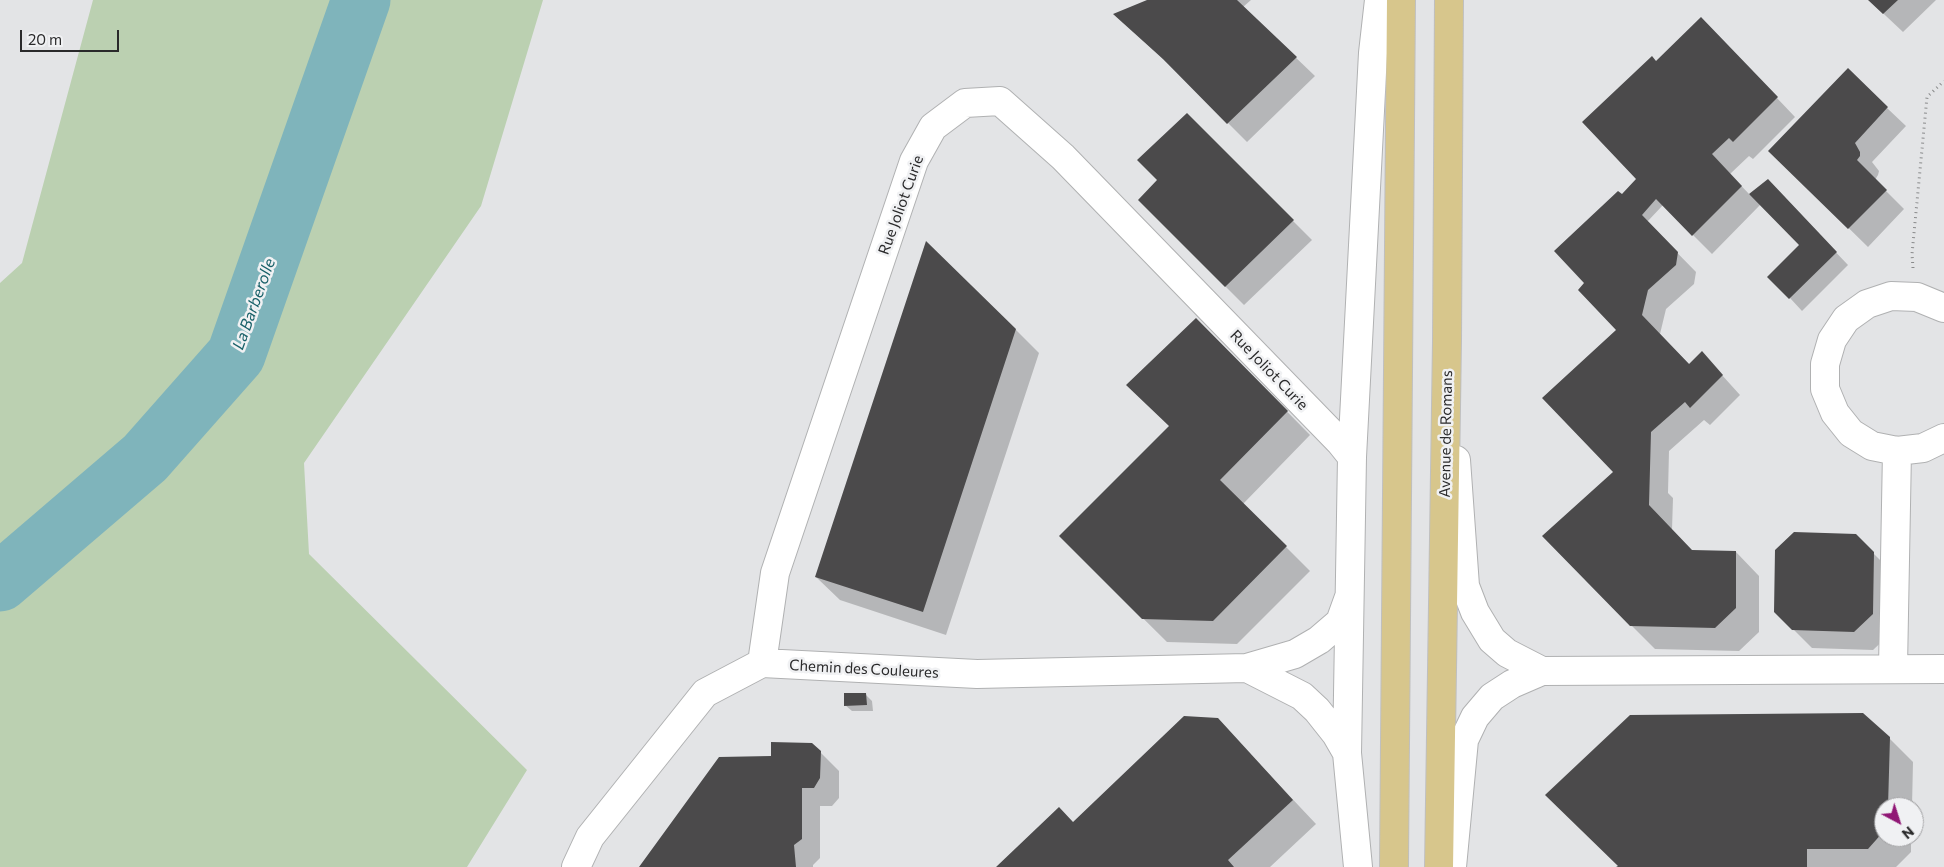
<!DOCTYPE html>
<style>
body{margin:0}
#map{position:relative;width:1944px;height:867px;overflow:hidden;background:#e3e4e6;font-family:Commissioner,sans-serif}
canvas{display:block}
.north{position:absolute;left:1874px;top:797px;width:50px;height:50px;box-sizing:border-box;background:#f0f1f3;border:1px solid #a1a1a3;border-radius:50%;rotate:140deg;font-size:14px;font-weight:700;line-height:20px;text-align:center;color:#2a2a2b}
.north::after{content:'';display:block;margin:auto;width:18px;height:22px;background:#901775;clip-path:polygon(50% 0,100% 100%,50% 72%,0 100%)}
.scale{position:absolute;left:20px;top:30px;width:99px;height:22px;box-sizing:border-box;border:2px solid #2a2a2b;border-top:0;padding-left:6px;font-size:15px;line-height:18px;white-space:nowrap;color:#2a2a2b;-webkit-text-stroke:4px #f0f1f3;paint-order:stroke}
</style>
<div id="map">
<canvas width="1944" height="867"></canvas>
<div class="north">N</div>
<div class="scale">20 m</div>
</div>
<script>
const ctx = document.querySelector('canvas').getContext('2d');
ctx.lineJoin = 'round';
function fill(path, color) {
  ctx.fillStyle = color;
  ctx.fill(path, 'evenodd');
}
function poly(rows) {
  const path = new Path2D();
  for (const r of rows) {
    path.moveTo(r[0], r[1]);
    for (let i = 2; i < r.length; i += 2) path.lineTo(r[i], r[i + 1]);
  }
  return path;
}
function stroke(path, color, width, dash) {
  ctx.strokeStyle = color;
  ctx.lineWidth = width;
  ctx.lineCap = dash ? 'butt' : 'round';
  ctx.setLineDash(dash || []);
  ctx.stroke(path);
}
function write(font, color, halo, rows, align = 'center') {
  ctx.font = font + ' Commissioner,sans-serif';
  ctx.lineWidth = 5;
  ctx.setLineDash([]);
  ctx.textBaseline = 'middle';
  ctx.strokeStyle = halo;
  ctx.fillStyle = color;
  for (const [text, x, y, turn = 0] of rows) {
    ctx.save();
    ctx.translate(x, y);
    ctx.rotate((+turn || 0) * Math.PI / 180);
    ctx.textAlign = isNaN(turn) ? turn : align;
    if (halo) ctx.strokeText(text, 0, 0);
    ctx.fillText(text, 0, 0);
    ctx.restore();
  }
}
const green = poly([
 [93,0,543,0,481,206,304,463,309,554,527,770,467,867,0,867,0,283,22,263]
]);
const shadow = poly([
 [1150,0,1251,0,1243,7,1315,76,1247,142,1182,77,1116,15],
 [1869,0,1936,0,1903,32],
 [1720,38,1795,117,1753,159,1749,156,1730,174,1750,195,1767,180,1848,265,1802,311,1790,298,1801,245,1761,204,1712,254,1663,205,1647,222,1696,272,1694,284,1666,309,1660,334,1690,365,1702,353,1740,395,1710,425,1704,420,1669,451,1668,493,1673,498,1672,530,1692,551,1736,552,1759,576,1759,632,1739,651,1655,649,1631,625,1615,472,1618,330,1586,283,1638,179,1656,62],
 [1887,108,1906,126,1872,162,1879,171,1878,175,1875,180,1904,209,1868,247,1770,151],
 [1187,115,1312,240,1244,305,1139,200,1157,182],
 [1196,319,1310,435,1243,504,1310,571,1237,644,1167,642,1060,536,1170,427],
 [1015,329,1039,353,946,635,840,600,816,577],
 [1855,535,1892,572,1891,633,1873,650,1812,648,1775,611],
 [866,695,872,701,873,711,852,711,845,705],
 [1217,719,1316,824,1270,867,998,867,1073,823],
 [1889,738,1913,762,1912,807,1884,807,1884,837,1911,837,1911,852,1896,867,1618,867],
 [820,752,839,771,839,798,832,806,820,806,820,858,813,865,813,867,640,867,772,757]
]);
const river = poly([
 [0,582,145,458,236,355,361,0]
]);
const building = poly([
 [1147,0,1237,0,1297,57,1227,124,1163,59,1113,14],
 [1868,0,1898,0,1883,14],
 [1701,17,1778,97,1733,142,1729,138,1712,154,1742,186,1692,236,1656,199,1642,215,1678,252,1676,265,1648,290,1642,315,1689,364,1702,351,1723,375,1690,408,1685,402,1651,432,1649,505,1692,550,1736,551,1736,608,1715,628,1630,626,1542,536,1613,472,1542,398,1616,330,1578,290,1584,283,1554,251,1618,191,1622,194,1636,179,1582,122,1652,56,1656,61],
 [1848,68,1888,107,1855,143,1860,152,1860,156,1857,160,1887,190,1848,229,1768,151],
 [1187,113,1294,220,1225,287,1138,200,1157,180,1137,160],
 [1768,179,1837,252,1789,299,1767,277,1799,245,1749,194],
 [926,241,1016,329,923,612,815,577],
 [1196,318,1288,411,1220,480,1287,546,1213,621,1142,619,1059,536,1169,426,1126,385],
 [1794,532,1856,534,1874,552,1873,614,1854,632,1792,630,1774,612,1775,550],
 [844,693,866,693,867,705,844,706],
 [1863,713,1890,737,1888,807,1884,807,1884,831,1868,849,1807,849,1807,867,1616,867,1618,866,1545,795,1630,715],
 [1184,716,1218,718,1293,800,1228,860,1234,867,996,867,1059,807,1073,822],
 [771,742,812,743,821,751,820,778,814,788,802,788,802,839,794,845,796,867,639,867,719,757,771,756]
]);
const path = poly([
 [1913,268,1912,254,1927,97,1944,81]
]);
const minor = poly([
 [1944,308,1917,297,1891,296,1867,304,1846,319,1832,340,1825,364,1825,389,1835,413,1851,433,1872,446,1897,451,1923,448,1944,438],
 [1456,460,1465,586,1475,612,1492,640,1507,653,1542,671],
 [762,663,775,573,914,161,933,127,965,103,1000,101,1063,157,1340,442,1352,457],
 [1247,668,1302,696,1317,710,1336,734,1347,753],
 [1893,668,1897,451],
 [576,867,590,837,705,693,762,663,977,674,1247,668,1295,654,1319,640,1340,622,1349,597],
 [1358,867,1347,753,1352,457,1373,53,1379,0],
 [1452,867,1464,740,1475,717,1492,697,1512,684,1542,671,1944,669]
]);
const major = poly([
 [1394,867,1401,0],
 [1439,867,1447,341,1449,0]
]);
const streetNames = [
 ["Rue Joliot Curie",901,205,-70],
 ["Rue Joliot Curie",1269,370,46],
 ["Avenue de Romans",1446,434,-89],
 ["Chemin des Couleures",864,669,3]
];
const waterNames = [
 ["La Barberolle",254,304,-70]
];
fill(green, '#bbd0b1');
fill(shadow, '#0003');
stroke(river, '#7fb4bb', 59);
fill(building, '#4b4a4b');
stroke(minor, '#b0b1b2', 30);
stroke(major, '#bfbfbf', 30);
stroke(path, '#898a8b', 3, [1, 4]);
stroke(minor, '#fff', 28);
stroke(major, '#d7c68c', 28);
write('15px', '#2a2a2b', '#f0f1f3', streetNames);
write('italic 16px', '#196169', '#f0f1f3', waterNames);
</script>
